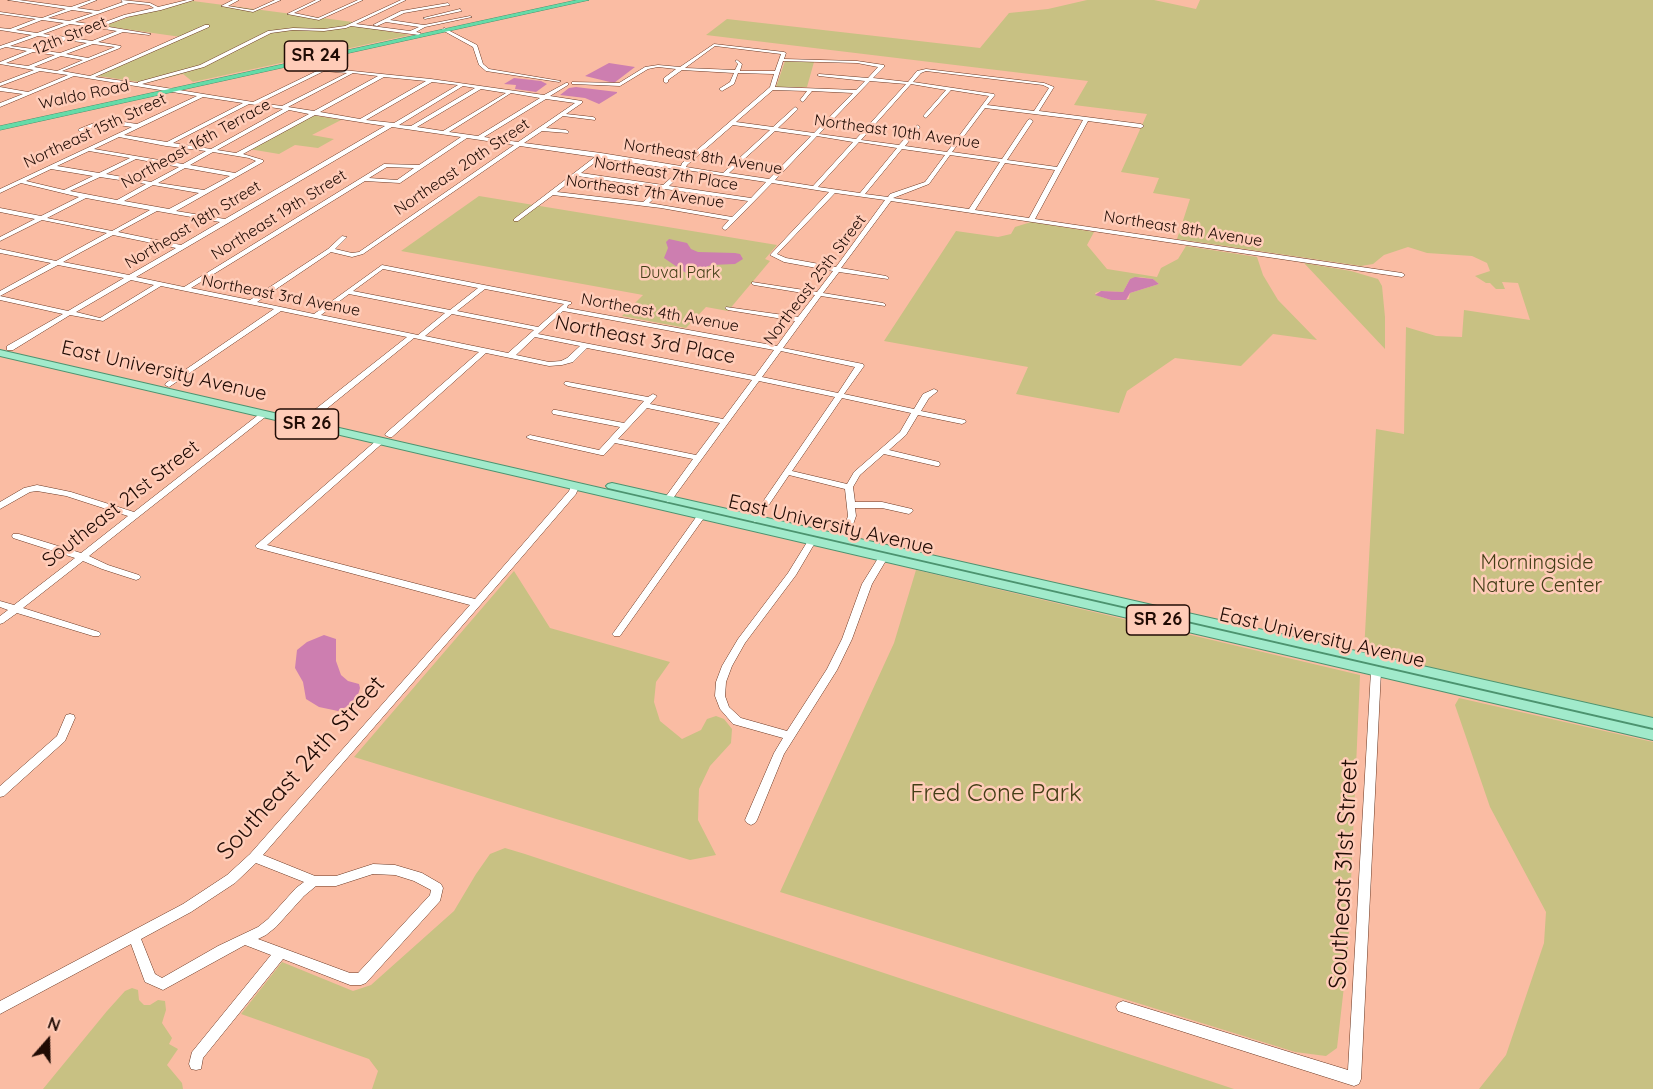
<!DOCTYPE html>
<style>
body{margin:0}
#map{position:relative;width:1653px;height:1089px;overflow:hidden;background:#fabca3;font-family:Quicksand,sans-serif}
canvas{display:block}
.north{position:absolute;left:18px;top:1011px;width:60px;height:60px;-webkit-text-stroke:4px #ffccb8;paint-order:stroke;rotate:20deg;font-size:16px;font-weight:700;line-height:24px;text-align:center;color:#200b04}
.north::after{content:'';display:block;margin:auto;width:21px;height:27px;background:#200b04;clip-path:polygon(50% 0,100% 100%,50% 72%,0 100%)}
</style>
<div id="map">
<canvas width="1653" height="1089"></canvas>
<div class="north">N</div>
</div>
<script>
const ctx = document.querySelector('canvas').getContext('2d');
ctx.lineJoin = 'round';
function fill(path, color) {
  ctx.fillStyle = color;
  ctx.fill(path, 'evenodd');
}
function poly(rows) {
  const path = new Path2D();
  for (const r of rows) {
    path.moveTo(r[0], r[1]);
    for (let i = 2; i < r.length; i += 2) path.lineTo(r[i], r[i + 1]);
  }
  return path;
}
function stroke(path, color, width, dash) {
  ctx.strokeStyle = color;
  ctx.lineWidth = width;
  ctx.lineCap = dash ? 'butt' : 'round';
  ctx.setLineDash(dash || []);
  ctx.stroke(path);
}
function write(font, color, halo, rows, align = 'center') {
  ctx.font = font + ' Quicksand,sans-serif';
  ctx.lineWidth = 5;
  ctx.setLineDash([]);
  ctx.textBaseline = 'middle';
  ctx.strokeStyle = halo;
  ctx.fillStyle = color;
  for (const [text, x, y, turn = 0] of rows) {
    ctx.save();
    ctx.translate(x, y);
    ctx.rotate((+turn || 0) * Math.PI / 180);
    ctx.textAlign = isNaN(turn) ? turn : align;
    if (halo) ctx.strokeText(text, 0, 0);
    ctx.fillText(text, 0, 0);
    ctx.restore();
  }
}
const green = poly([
 [1087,0,1154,0,1196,9,1200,0,1653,0,1653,718,1364,652,1376,429,1404,434,1406,327,1436,336,1462,337,1464,310,1530,320,1518,283,1502,282,1505,289,1496,289,1490,283,1486,283,1475,276,1490,271,1487,263,1472,256,1427,253,1408,247,1384,255,1373,264,1361,266,1177,239,1190,199,1153,193,1159,178,1121,172,1147,114,1074,105,1088,81,706,35,727,19,980,48,1009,13,1048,9],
 [193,1,353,22,350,25,410,35,193,82,183,74,146,83,91,75,181,37,104,26,135,15],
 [785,61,814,62,807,87,776,87],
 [312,115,341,120,312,135,334,139,318,148,295,145,279,154,249,149],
 [479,196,777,245,765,259,770,261,728,311,706,307,686,328,622,316,643,295,401,251],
 [1031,222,1094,232,1087,245,1107,269,1157,277,1161,268,1178,259,1186,246,1257,257,1263,275,1278,300,1317,340,1273,334,1241,366,1175,358,1127,391,1119,413,1016,394,1028,367,884,341,956,231,998,237,1011,234,1015,227],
 [1140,277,1153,279,1159,284,1130,293,1129,299,1111,300,1096,295,1095,293,1101,291,1123,292,1130,279],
 [1304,263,1351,271,1378,279,1382,286,1385,317,1385,349],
 [916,570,1360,675,1348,951,1337,1048,1326,1056,1295,1052,780,892,894,643],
 [514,571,550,628,670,662,656,682,654,702,660,721,682,739,701,730,707,719,716,716,724,719,732,729,731,743,710,766,699,789,698,820,716,855,690,860,354,757],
 [1459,698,1653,742,1653,1089,1479,1089,1506,1055,1544,943,1546,912,1490,807,1455,705],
 [505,848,525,854,1234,1089,372,1089,378,1071,369,1059,241,1014,282,962,353,991,371,985,454,911,476,874,490,854],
 [132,988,138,990,139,1000,144,1005,150,1005,158,1000,165,1001,166,1010,162,1023,172,1038,169,1044,178,1049,167,1065,182,1083,183,1089,43,1089,107,1011,125,991]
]);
const water = poly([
 [609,63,635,67,614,83,585,76],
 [514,78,541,81,547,84,536,92,515,89,516,85,504,84],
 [576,87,617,92,617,93,599,104,585,98,560,95,569,88],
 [669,239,687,243,691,249,698,252,735,253,740,254,743,259,735,264,711,265,692,273,686,273,664,258,668,248,666,242],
 [1135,277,1153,279,1159,284,1130,293,1126,300,1111,300,1095,295,1101,291,1123,292,1130,279],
 [324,635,336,639,336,661,341,675,348,681,359,684,360,688,356,702,338,711,319,707,306,699,303,682,295,668,297,650,307,642]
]);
const minor = poly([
 [8,0,19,0,71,7,91,0,97,0,77,8,98,11,123,2,121,1,122,0,150,3,158,7,187,0,194,0,161,10,127,17,103,26,151,34,149,35,123,32,98,42,121,46,120,48,62,71,90,76,205,25,209,25,209,27,95,77,138,83,138,82,200,65,268,31,293,28,324,29,345,26,401,0,406,0,356,24,410,31,419,27,386,22,377,26,373,25,401,11,448,3,450,5,404,13,390,20,424,25,470,16,472,17,425,27,416,32,421,33,419,35,351,26,346,28,324,31,293,30,271,33,204,67,142,84,253,102,323,68,431,79,544,95,566,83,568,83,568,85,550,96,582,101,582,103,566,114,593,117,595,118,595,120,563,116,546,128,566,130,569,132,568,133,542,131,524,143,601,153,681,166,682,163,770,87,774,74,738,73,734,84,722,91,719,89,730,82,734,73,682,70,668,80,668,82,666,83,664,82,664,78,676,69,658,67,648,69,620,86,574,84,572,84,572,82,619,83,645,67,658,65,680,67,714,44,784,52,786,53,784,59,857,61,884,65,884,67,873,78,908,82,917,71,926,69,1044,83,1054,87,1039,111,1141,124,1144,126,1141,128,1088,121,1035,219,1402,273,1405,275,1402,277,891,201,841,268,886,276,889,278,888,279,839,272,823,293,883,303,885,304,885,306,821,296,783,348,863,364,864,366,844,394,914,409,923,394,934,389,938,391,929,398,921,411,965,420,966,422,962,424,918,415,906,435,889,450,939,462,940,464,939,466,936,466,884,454,860,475,853,487,855,502,882,502,912,509,913,511,909,514,882,508,855,508,856,516,848,539,844,542,840,539,848,516,845,489,789,475,758,521,755,522,751,519,835,397,759,381,671,501,668,502,664,499,693,459,615,443,604,455,601,455,530,439,526,437,530,435,599,450,620,427,553,414,552,412,553,410,556,410,624,423,644,401,568,386,564,384,565,382,568,382,648,397,653,394,657,396,650,404,723,419,752,380,587,348,573,362,562,365,549,366,486,353,392,437,389,437,385,435,386,433,479,352,414,338,314,419,308,419,307,417,308,415,407,337,281,311,169,387,165,385,166,383,274,309,161,286,103,321,70,315,13,350,7,350,7,346,63,314,0,300,0,291,51,263,0,253,0,249,56,261,107,233,42,220,0,241,0,237,35,219,0,212,0,208,41,216,79,197,21,183,0,193,0,189,132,127,104,123,81,132,78,130,79,129,104,119,137,124,197,96,74,76,0,107,0,103,23,94,0,91,0,87,28,92,68,75,40,71,0,86,0,83,34,70,0,64,0,62,27,51,6,47,0,49,0,46,32,35,0,30,0,28,10,29,36,19,0,14,0,12,42,18,66,9,8,0],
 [129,3,149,5,154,8,124,15,97,25,75,22,129,3],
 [72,10,93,13,69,21,48,18,72,10],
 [42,20,64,23,37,33,16,30,42,20],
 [70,24,92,27,66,37,43,34,70,24],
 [98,28,117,31,92,41,72,38,98,28],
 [38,36,60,39,33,49,10,46,38,36],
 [66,40,87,43,60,53,39,50,66,40],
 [93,44,115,47,88,58,66,54,93,44],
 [715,46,781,54,775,71,740,71,742,64,737,60,735,61,738,64,735,70,685,68,715,46],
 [33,52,55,55,28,66,6,63,33,52],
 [61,56,83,60,57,71,34,67,61,56],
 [783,61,857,63,878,67,868,78,819,74,817,75,819,76,865,81,856,90,775,87,783,61],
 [324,71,347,73,282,106,259,103,324,71],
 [926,71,1043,85,1049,88,1034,111,987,105,995,95,994,94,913,82,921,73,926,71],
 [353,73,378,76,314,111,288,107,353,73],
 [384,77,426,81,360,119,320,112,384,77],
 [870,81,906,84,856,139,819,134,870,81],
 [432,82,458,85,394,123,366,120,432,82],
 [911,84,946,90,924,115,923,116,926,118,951,90,989,96,947,152,905,146,920,127,917,125,899,145,861,140,911,84],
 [463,86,475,88,411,126,399,125,463,86],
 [481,89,506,93,443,131,417,127,481,89],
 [773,90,807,91,800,100,803,102,812,91,853,93,814,133,778,128,797,110,798,109,795,107,773,127,736,122,773,90],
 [511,93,540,98,478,136,449,132,511,93],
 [203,97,243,103,167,142,124,135,203,97],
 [546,99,575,103,518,142,484,137,546,99],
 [249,104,283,109,211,149,173,143,249,104],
 [985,108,1083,120,1057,167,1007,160,1033,121,1030,119,1028,120,1002,159,952,152,985,108],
 [289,110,309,114,236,153,217,150,289,110],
 [315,115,385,126,225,219,176,211,263,162,263,160,243,154,315,115],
 [733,125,770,130,723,173,686,167,687,165,733,125],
 [392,127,461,137,419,165,384,164,184,287,136,277,392,127],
 [775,131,811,136,769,179,729,173,775,131],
 [817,136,853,142,813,186,775,180,817,136],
 [119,137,166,146,206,151,183,164,94,149,119,137],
 [467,138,514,145,359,252,352,253,335,249,347,237,342,236,328,249,250,300,191,288,365,181,400,183,467,138],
 [859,142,897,148,860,193,818,187,859,142],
 [520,146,595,157,514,219,514,221,518,221,553,195,661,208,729,220,722,228,725,230,727,229,772,183,829,192,770,255,784,262,833,271,817,292,752,282,752,284,754,285,815,295,798,317,726,307,725,308,728,310,795,321,777,346,567,308,568,305,571,304,571,302,382,265,314,314,257,302,331,252,352,257,363,254,520,146],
 [902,149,945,155,925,182,890,194,888,197,865,194,902,149],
 [89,151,130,158,99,173,57,166,89,151],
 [213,152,249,158,256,161,235,173,190,165,213,152],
 [950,155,1000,162,969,209,893,198,929,184,950,155],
 [601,158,680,170,663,185,581,173,601,158],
 [136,159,179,167,151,182,106,174,136,159],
 [1005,163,1055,170,1029,218,975,210,1005,163],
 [387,167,414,168,397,180,369,178,387,167],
 [185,168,230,176,204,190,158,183,185,168],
 [51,169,93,176,64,190,26,181,51,169],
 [686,170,766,182,751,198,669,186,686,170],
 [577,176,659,188,643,202,557,192,577,176],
 [100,177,146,184,117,200,70,191,100,177],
 [153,185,199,193,169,209,124,201,153,185],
 [665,189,748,201,732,217,649,203,665,189],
 [835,193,885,200,836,267,786,258,777,254,835,193],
 [86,198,150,210,112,231,47,218,86,198],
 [157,211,220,222,181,245,118,232,157,211],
 [113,235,176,248,129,275,63,262,113,235],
 [58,265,124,278,68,311,0,296,58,265],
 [383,269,478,288,450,310,353,291,383,269],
 [131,280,154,285,100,318,76,312,131,280],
 [485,289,564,304,538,327,457,311,485,289],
 [349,294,445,313,418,335,321,315,349,294],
 [563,311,774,350,755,376,538,334,563,311],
 [452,314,534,330,508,353,425,336,452,314],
 [535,337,580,346,567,358,561,361,549,362,516,355,535,337],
 [781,351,855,367,838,393,762,377,781,351],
 [842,398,911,413,900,432,854,472,847,484,792,471,842,398],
 [647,408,720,423,696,455,618,439,647,408],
 [233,0,239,0,228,6,253,10,275,0,281,0,253,12,221,6,233,0],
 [316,0,321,0,294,13,318,18,358,0,363,0,319,20,287,14,316,0],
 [460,9,462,11,425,19,423,18,460,9],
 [444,28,477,45,483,64,489,69,561,81,559,82,486,71,479,65,473,47,442,30,444,28],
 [262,412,268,412,269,414,89,556,108,565,139,575,141,577,139,579,136,580,102,569,83,561,23,608,99,632,101,634,99,636,93,636,17,613,3,623,0,624,0,616,8,610,0,607,0,601,14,605,75,558,13,538,12,536,13,534,19,534,81,553,128,516,66,496,37,491,30,492,0,509,0,502,24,488,37,485,71,492,134,512,262,412],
 [378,439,381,439,385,441,267,545,475,599,569,491,572,484,578,484,579,486,576,494,515,565,263,855,315,876,336,876,373,864,395,865,422,873,441,884,443,888,440,901,366,983,361,985,350,985,283,959,203,1058,201,1069,196,1070,191,1069,189,1064,192,1052,271,955,245,945,163,990,145,982,131,944,0,1014,0,1001,183,904,227,875,250,854,470,605,257,548,255,546,378,439],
 [256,863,304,882,296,888,268,919,258,927,218,946,162,978,155,974,141,939,191,912,235,883,256,863],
 [373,874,395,875,414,881,431,890,430,895,358,973,350,973,258,939,266,935,276,927,304,896,316,886,336,886,373,874],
 [702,512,706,515,620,636,614,636,612,634,614,632,699,513,702,512],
 [812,538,816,541,796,575,745,643,732,666,726,682,725,696,729,707,741,718,787,731,827,669,842,639,862,584,880,555,883,554,888,557,872,584,852,639,837,670,784,754,757,820,755,823,751,825,747,823,745,820,774,753,783,738,733,724,720,709,715,696,716,682,722,666,738,639,788,573,809,539,812,538],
 [1376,667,1380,668,1381,671,1361,1079,1359,1084,1354,1086,1118,1011,1116,1007,1118,1003,1123,1001,1348,1070,1371,671,1372,668,1376,667],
 [70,714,74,715,75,718,65,741,4,796,0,797,0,786,57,736,66,715,70,714]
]);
const major = poly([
 [0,350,1653,730,1653,740,0,356,0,350],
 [612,483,1653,718,1653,728,608,488,606,486,608,484,612,483]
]);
const highway = poly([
 [577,0,589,0,0,130,0,126,577,0]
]);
const farStreetnames = [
 ["12th Street",70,36,-22],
 ["Waldo Road",84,95,-12],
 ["Northeast 15th Street",95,131,-25],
 ["Northeast 10th Avenue",897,132,8],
 ["Northeast 16th Terrace",196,144,-29],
 ["Northeast 8th Avenue",703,157,9],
 ["Northeast 20th Street",462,167,-34],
 ["Northeast 7th Place",666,174,9],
 ["Northeast 7th Avenue",645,192,8],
 ["Northeast 19th Street",279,215,-32],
 ["Northeast 18th Street",193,225,-31],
 ["Northeast 8th Avenue",1183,229,9],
 ["Northeast 25th Street",815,280,-53],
 ["Northeast 3rd Avenue",281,296,11],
 ["Northeast 4th Avenue",660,313,10]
];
const farParknames = [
 ["Duval Park",680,273]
];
const shields = [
 [316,56,63],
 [307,424,63],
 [1158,620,63]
];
const shieldNames = [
 ["SR 24",316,56],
 ["SR 26",307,424],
 ["SR 26",1158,620]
];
const streetNames = [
 ["Northeast 3rd Place",645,340,11],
 ["East University Avenue",164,371,13],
 ["Southeast 21st Street",121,504,-38],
 ["East University Avenue",831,525,13],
 ["East University Avenue",1322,638,13]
];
const parkNames = [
 ["Morningside",1537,563],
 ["Nature Center",1537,586]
];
const nearStreetnames = [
 ["Southeast 24th Street",301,768,-48],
 ["Southeast 31st Street",1344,874,-87]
];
const nearParknames = [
 ["Fred Cone Park",996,794]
];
fill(green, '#c8c183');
fill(water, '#cd7eb0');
stroke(minor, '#6a3722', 1);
stroke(major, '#4c936f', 2);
stroke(highway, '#4c936f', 1);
fill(minor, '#fff');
fill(major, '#a1eacb');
fill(highway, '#63dca8');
write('16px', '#200b04', '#ffccb8', farStreetnames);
write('16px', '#433e16', '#ffccb8', farParknames);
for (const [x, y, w] of shields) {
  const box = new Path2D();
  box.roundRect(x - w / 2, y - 15, w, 30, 4.5);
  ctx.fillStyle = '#ffccb8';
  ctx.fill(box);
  stroke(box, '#200b04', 1.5);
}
write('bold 18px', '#200b04', null, shieldNames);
write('20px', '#200b04', '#ffccb8', streetNames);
write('20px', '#433e16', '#ffccb8', parkNames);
write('24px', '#200b04', '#ffccb8', nearStreetnames);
write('24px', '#433e16', '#ffccb8', nearParknames);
</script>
